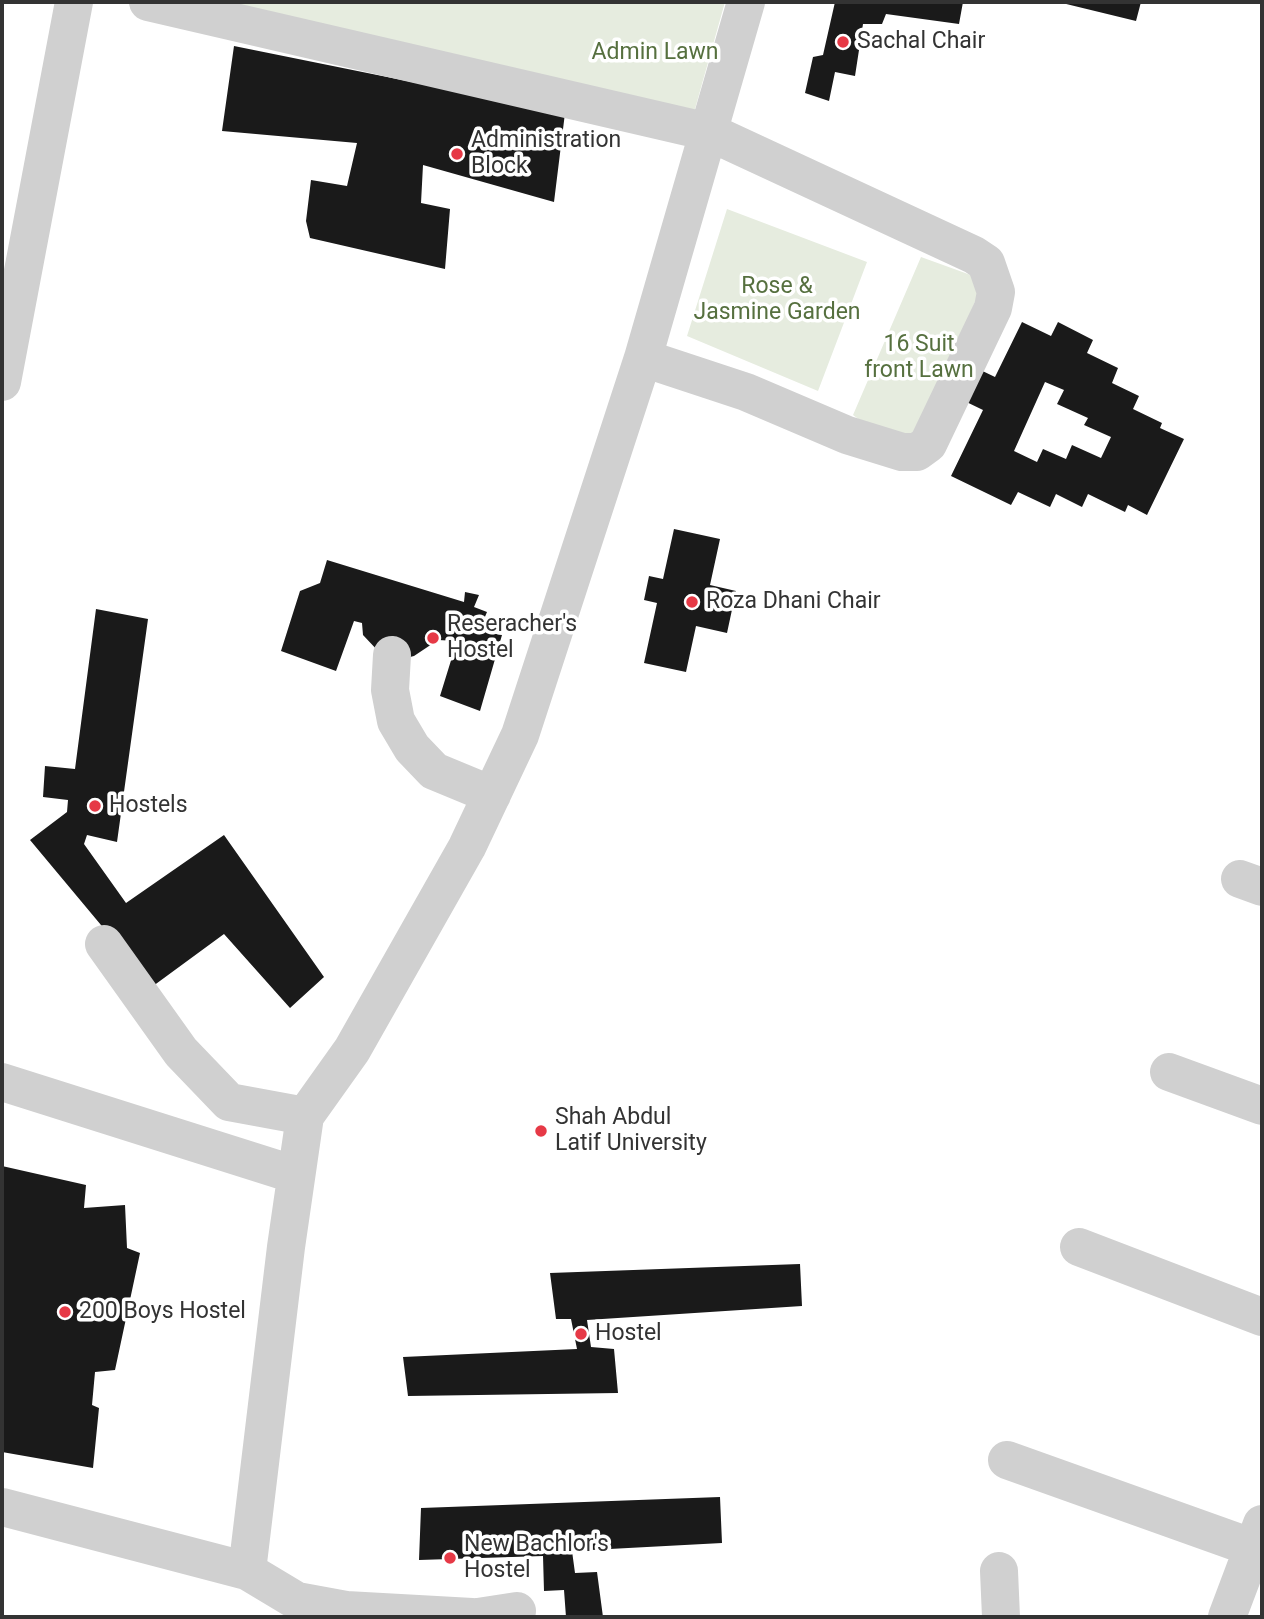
<!DOCTYPE html>
<style>
body{margin:0}
#map{position:relative;width:1264px;height:1619px;overflow:hidden;background:#fff;font-family:Roboto,sans-serif}
canvas{display:block}
.frame{position:absolute;inset:0;border:4px solid #333;pointer-events:none}
</style>
<div id="map">
<canvas width="1264" height="1619"></canvas>
<div class="frame"></div>
</div>
<script>
const ctx = document.querySelector('canvas').getContext('2d');
ctx.lineJoin = 'round';
function fill(path, color) {
  ctx.fillStyle = color;
  ctx.fill(path, 'evenodd');
}
function poly(rows) {
  const path = new Path2D();
  for (const r of rows) {
    path.moveTo(r[0], r[1]);
    for (let i = 2; i < r.length; i += 2) path.lineTo(r[i], r[i + 1]);
  }
  return path;
}
function stroke(path, color, width, dash) {
  ctx.strokeStyle = color;
  ctx.lineWidth = width;
  ctx.lineCap = dash ? 'butt' : 'round';
  ctx.setLineDash(dash || []);
  ctx.stroke(path);
}
function write(font, color, halo, rows, align = 'center') {
  ctx.font = font + ' Roboto,sans-serif';
  ctx.lineWidth = 7;
  ctx.setLineDash([]);
  ctx.textBaseline = 'middle';
  ctx.strokeStyle = halo;
  ctx.fillStyle = color;
  for (const [text, x, y, turn = 0] of rows) {
    ctx.save();
    ctx.translate(x, y);
    ctx.rotate((+turn || 0) * Math.PI / 180);
    ctx.textAlign = isNaN(turn) ? turn : align;
    if (halo) ctx.strokeText(text, 0, 0);
    ctx.fillText(text, 0, 0);
    ctx.restore();
  }
}
const green = poly([
 [155,2,725,2,693,116],
 [727,209,867,262,818,391,687,336],
 [921,257,979,278,978,295,914,442,887,441,853,415]
]);
const building = poly([
 [835,2,963,2,959,24,886,14,882,24,863,24,855,76,835,72,829,101,805,93,813,57,823,55],
 [1058,2,1141,2,1136,21],
 [234,46,565,113,554,202,423,165,421,203,450,209,445,269,310,238,306,221,311,180,347,186,357,143,222,131],
 [1022,322,1051,336,1058,322,1093,340,1087,353,1118,368,1112,383,1139,396,1133,409,1162,423,1160,428,1184,439,1147,515,1128,505,1125,512,1088,494,1082,507,1056,494,1050,507,1018,492,1011,505,951,476,983,410,954,396,970,365,995,377],
 [1045,382,1064,390,1057,404,1088,418,1084,425,1111,437,1101,458,1072,445,1066,459,1043,449,1037,462,1014,451],
 [674,529,720,539,710,585,736,591,727,633,696,626,686,672,644,663,657,603,644,600,649,576,663,579],
 [327,560,464,602,465,592,479,595,474,607,487,612,479,631,502,635,480,711,440,696,457,641,438,640,414,656,402,659,379,652,363,635,362,623,354,621,336,671,281,651,300,591,320,583],
 [96,609,148,619,117,842,87,835,84,844,126,903,224,835,324,977,290,1008,224,934,149,989,126,955,30,840,67,812,68,800,43,797,45,766,75,769],
 [2,1166,86,1185,84,1208,125,1205,127,1248,140,1253,115,1370,95,1372,92,1405,99,1408,93,1468,2,1452],
 [800,1264,802,1306,587,1320,591,1347,614,1349,618,1393,408,1396,403,1357,577,1349,571,1319,556,1319,550,1273],
 [720,1497,722,1543,572,1551,575,1573,597,1572,603,1617,566,1617,564,1590,544,1591,543,1556,419,1560,421,1508]
]);
const minor = poly([
 [148,2,709,132,974,255,986,263,996,292,993,308,928,444,917,452,902,452,847,435,746,392,643,358],
 [2,382,74,2],
 [392,655,390,690,396,721,412,748,434,771,492,795],
 [1240,879,1262,887],
 [104,944,181,1052,229,1102,305,1116],
 [1169,1072,1262,1106],
 [2,1082,296,1175],
 [1079,1247,1262,1317],
 [1007,1460,1262,1551],
 [2,1507,247,1571,286,1247,305,1116,352,1050,467,847,520,735,643,358,746,2],
 [247,1571,297,1601,346,1610,472,1617],
 [999,1571,1001,1617],
 [478,1617,517,1611],
 [1227,1617,1262,1524]
]);
const markers = [
 [843,42,7,"#e63946"],
 [457,154,7,"#e63946"],
 [692,602,7,"#e63946"],
 [433,638,7,"#e63946"],
 [95,806,7,"#e63946"],
 [541,1131,7,"#e63946"],
 [65,1312,7,"#e63946"],
 [581,1334,7,"#e63946"],
 [450,1558,7,"#e63946"]
];
const poiNames = [
 ["Sachal Chair",857,42],
 ["Administration",471,141],
 ["Block",471,167],
 ["Roza Dhani Chair",706,602],
 ["Reseracher's",447,625],
 ["Hostel",447,651],
 ["Hostels",109,806],
 ["Shah Abdul",555,1118],
 ["Latif University",555,1144],
 ["200 Boys Hostel",79,1312],
 ["Hostel",595,1334],
 ["New Bachlor's",464,1545],
 ["Hostel",464,1571]
];
const parkNames = [
 ["Admin Lawn",655,53],
 ["Rose &",777,287],
 ["Jasmine Garden",777,313],
 ["16 Suit",919,345],
 ["front Lawn",919,371]
];
fill(green, '#e6ecdf');
fill(building, '#1a1a1a');
stroke(minor, '#d0d0d0', 38);
for (const [x, y, r, color] of markers) {
  const dot = new Path2D();
  dot.arc(x, y, r, 0, 2 * Math.PI);
  ctx.fillStyle = color;
  ctx.fill(dot);
  stroke(dot, '#fff', 2.5);
}
write('23px', '#333', '#fff', poiNames, 'left');
write('23px', '#56703f', '#fff', parkNames);
</script>
